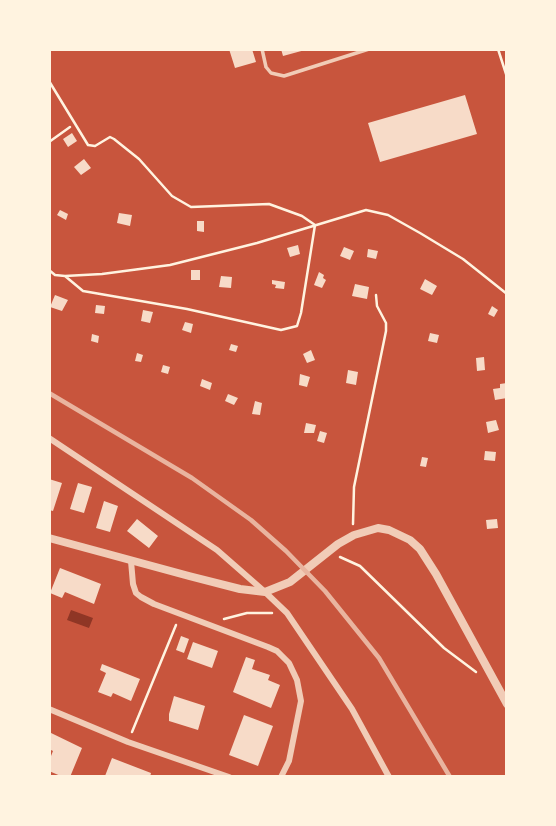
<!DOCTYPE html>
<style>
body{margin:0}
#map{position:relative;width:556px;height:826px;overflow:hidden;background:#c8553d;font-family:"DejaVu Sans",sans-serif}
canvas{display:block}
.frame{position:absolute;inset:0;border:51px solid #fff3e0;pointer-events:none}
</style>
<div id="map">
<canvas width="556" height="826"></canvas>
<div class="frame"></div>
</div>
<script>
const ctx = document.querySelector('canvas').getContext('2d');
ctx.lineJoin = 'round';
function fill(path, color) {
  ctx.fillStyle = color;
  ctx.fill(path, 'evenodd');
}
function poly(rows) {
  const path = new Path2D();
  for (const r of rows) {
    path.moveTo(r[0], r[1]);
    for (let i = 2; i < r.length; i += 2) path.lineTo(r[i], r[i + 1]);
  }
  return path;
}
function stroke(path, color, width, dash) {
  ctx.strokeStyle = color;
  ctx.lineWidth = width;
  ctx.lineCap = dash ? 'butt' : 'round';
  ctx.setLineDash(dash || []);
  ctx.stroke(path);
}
const water = poly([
 [71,610,93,618,89,628,67,620]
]);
const building = poly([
 [229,49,252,49,256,62,235,68],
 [281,49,305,49,305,50,283,56],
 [465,95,477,134,380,162,368,123],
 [72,133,77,141,68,147,63,139],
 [84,159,91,168,81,175,74,167],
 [60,210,68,214,66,220,57,215],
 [119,213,132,215,130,226,117,223],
 [197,221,204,221,204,232,197,231],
 [298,245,300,254,290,257,287,248],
 [344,247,354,251,350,260,340,256],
 [368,249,378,251,376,259,367,257],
 [191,270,200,270,200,280,191,280],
 [319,272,324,275,323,278,326,280,322,288,314,285],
 [221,276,232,277,231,288,219,287],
 [425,279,437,286,432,295,420,289],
 [272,280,285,282,284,289,275,288,276,285,272,284],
 [355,284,369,287,367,299,352,296],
 [55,295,68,300,62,311,50,307],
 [96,305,105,306,104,314,95,313],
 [492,306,498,310,494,317,488,314],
 [143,310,153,312,150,323,141,321],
 [185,322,193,324,191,333,182,330],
 [430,333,439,335,437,343,428,341],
 [92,334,99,336,98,343,91,341],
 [231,344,238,346,236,352,229,350],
 [311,350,315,360,307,363,303,354],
 [137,353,143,355,141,362,135,361],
 [484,357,485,370,477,371,476,358],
 [163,365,170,367,168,374,161,372],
 [348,370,358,372,356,385,346,383],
 [300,374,310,377,307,387,299,385],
 [202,379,212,383,210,390,200,386],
 [507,383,507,398,495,400,493,389,500,388,500,384],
 [228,394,238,398,234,405,225,401],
 [255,401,262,403,260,415,252,414],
 [496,420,499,430,488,433,486,422],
 [306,423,316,425,314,433,304,433],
 [320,431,327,433,324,443,317,441],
 [485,451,496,452,495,461,484,460],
 [422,457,428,458,426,467,420,466],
 [49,479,62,483,53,511,49,510],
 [78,483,92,487,84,513,70,509],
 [104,501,118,506,110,532,96,528],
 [137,519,158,536,149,548,127,531],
 [497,519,498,528,487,529,486,520],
 [60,568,101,584,94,604,65,592,62,598,50,593],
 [181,636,189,639,184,653,176,650],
 [193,642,218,651,212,668,187,659],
 [246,657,255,660,252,669,270,675,268,680,280,685,271,708,233,692],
 [102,664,140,679,131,701,113,693,111,697,98,692,106,673,100,670],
 [174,696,205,706,198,730,169,721,169,714],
 [244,715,273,726,258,766,229,755],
 [49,732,82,748,70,777,63,777,49,771,49,761,53,751,49,749],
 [112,758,151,773,150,777,105,776]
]);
const path = poly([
 [498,49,507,77],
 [49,81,88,145,95,146,110,137,114,139,139,159,172,196,191,207,269,204,302,216,315,225,301,313,297,326,281,330,187,309,83,291,65,276],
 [49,142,70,127],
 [49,270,55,275,65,276,102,274,170,265,257,243,366,210,388,215,420,233,463,259,507,294],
 [353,524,354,487,386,331,386,323,377,306,376,295],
 [340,557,360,566,444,648,476,672],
 [224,619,247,613,272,613],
 [132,732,176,625]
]);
const service = poly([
 [262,49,266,67,271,73,284,76,369,49]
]);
const minor = poly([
 [49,438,217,550,265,592,287,613,352,709,389,777],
 [131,561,133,584,136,593,141,597,154,604,268,647,277,651,289,663,297,680,301,701,289,761,281,777],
 [49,709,128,742,229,777]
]);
const tertiary = poly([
 [49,538,189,576,240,589,265,592,290,582,338,544,354,535,378,528,389,530,410,540,420,549,436,574,507,704]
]);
const rail = poly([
 [49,393,192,478,251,520,286,551,325,591,379,658,450,777]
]);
fill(water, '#8f3625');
fill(building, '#f7dbc8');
stroke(path, '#fff3e0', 2.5);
stroke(service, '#f1ccb7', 3.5);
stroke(minor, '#f1ccb7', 6);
stroke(tertiary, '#f1ccb7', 8);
stroke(rail, '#e9b49f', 4.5);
</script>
